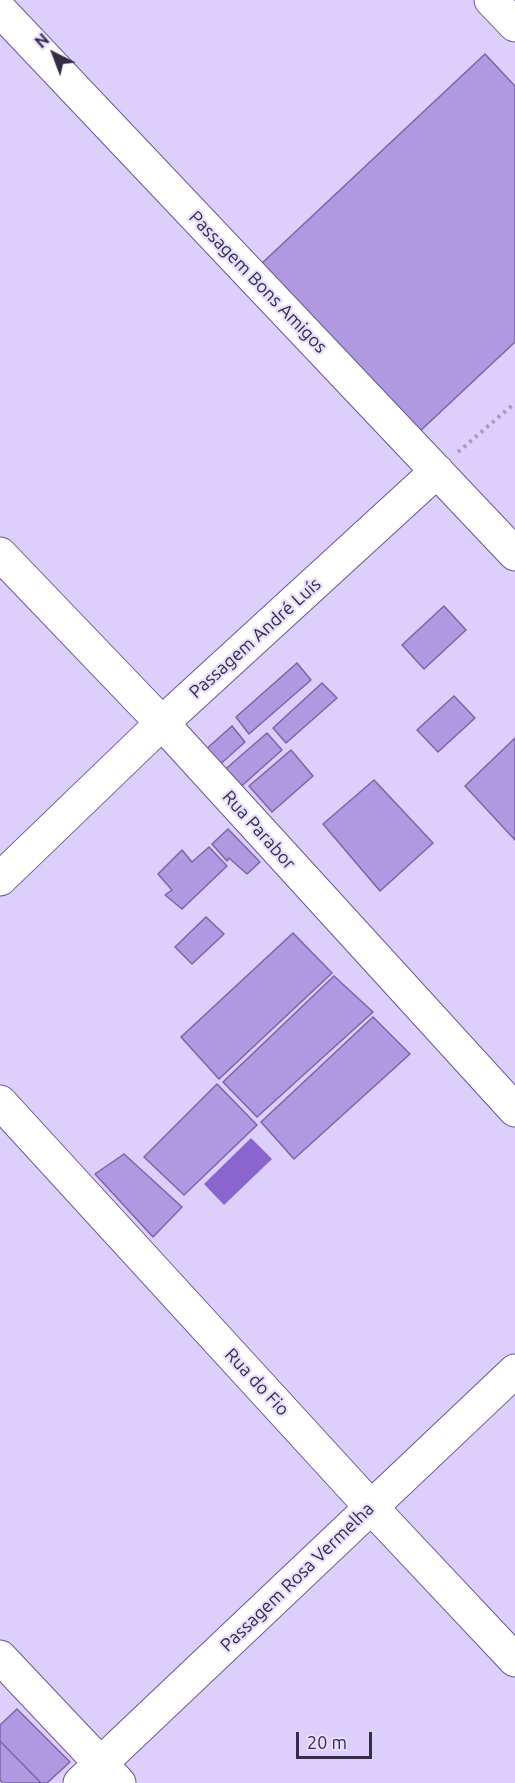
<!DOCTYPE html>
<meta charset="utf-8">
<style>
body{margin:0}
#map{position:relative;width:515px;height:1783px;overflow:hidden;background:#dccffc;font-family:Ubuntu,sans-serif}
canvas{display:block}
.north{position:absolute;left:24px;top:24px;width:60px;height:60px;-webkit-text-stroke:4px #e7dffd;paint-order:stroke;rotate:318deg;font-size:16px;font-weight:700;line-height:24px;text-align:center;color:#352c48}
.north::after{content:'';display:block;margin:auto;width:21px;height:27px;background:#352c48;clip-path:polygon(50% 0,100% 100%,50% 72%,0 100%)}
.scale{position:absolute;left:296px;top:1732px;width:76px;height:27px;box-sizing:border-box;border:3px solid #352c48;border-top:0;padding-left:8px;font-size:18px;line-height:21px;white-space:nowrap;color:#352c48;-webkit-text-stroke:4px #e7dffd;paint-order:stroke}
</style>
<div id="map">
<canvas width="515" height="1783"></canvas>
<div class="north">N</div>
<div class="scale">20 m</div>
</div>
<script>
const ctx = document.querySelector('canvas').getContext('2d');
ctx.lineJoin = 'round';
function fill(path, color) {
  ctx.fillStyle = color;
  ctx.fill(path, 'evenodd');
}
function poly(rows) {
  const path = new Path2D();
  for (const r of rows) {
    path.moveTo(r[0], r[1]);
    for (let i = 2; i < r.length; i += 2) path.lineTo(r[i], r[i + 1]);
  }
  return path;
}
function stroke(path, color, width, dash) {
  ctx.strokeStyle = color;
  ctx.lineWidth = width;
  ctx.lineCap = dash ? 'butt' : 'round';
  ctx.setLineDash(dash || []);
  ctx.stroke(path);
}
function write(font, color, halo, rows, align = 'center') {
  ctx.font = font + ' Ubuntu,sans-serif';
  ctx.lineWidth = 4.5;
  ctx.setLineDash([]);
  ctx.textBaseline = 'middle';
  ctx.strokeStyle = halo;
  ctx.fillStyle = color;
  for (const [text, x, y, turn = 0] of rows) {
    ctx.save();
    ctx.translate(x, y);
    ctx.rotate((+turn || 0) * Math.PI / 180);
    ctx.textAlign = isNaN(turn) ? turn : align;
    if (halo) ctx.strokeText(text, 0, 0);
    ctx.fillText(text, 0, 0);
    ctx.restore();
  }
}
const water = poly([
 [251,1138,272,1159,224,1205,204,1184]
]);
const building = poly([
 [485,54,515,86,515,342,418,433,260,265,485,54],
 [444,606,466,630,424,669,402,645,444,606],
 [297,663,311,680,249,734,236,717,297,663],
 [322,683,337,698,286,743,273,728,322,683],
 [454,696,475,718,438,752,417,730,454,696],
 [232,726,245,742,216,768,203,752,232,726],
 [267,733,282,750,236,791,221,773,267,733],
 [515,738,515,840,465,786,515,738],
 [291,750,313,776,272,812,249,786,291,750],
 [374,780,433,843,380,891,323,824,374,780],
 [228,829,260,862,247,874,229,858,227,861,212,844,228,829],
 [209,847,227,866,182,909,165,895,172,890,158,874,182,850,192,862,209,847],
 [206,917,224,934,192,964,175,947,206,917],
 [293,933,332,973,219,1079,181,1037,293,933],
 [334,976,373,1012,257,1117,223,1082,334,976],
 [373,1017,410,1054,294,1159,261,1122,373,1017],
 [217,1084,257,1125,184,1195,144,1157,217,1084],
 [124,1154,182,1207,153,1237,95,1174,124,1154],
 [17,1709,70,1762,47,1783,41,1783,0,1741,0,1725,17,1709],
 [0,1741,41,1783,3,1783,0,1780,0,1741]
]);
const path = poly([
 [458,452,515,403]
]);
const minor = poly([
 [491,0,515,25],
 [0,10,515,554],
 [0,554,162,723,515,1110],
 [0,879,162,723,437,471],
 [0,1102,371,1507,515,1660],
 [0,1657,119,1783],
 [80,1783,515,1371]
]);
const streetNames = [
 ["Passagem Bons Amigos",258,282,46],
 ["Passagem André Luís",255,638,-42],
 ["Rua Parabor",259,830,48],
 ["Rua do Fio",257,1382,47],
 ["Passagem Rosa Vermelha",297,1577,-44]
];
fill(water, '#8a65ce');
fill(building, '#af99e0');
stroke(building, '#7b65a8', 1.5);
stroke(minor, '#6b5697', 35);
stroke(path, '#a69bc2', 4, [3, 4.5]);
stroke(minor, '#fff', 33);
write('18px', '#352c48', '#e7dffd', streetNames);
</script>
